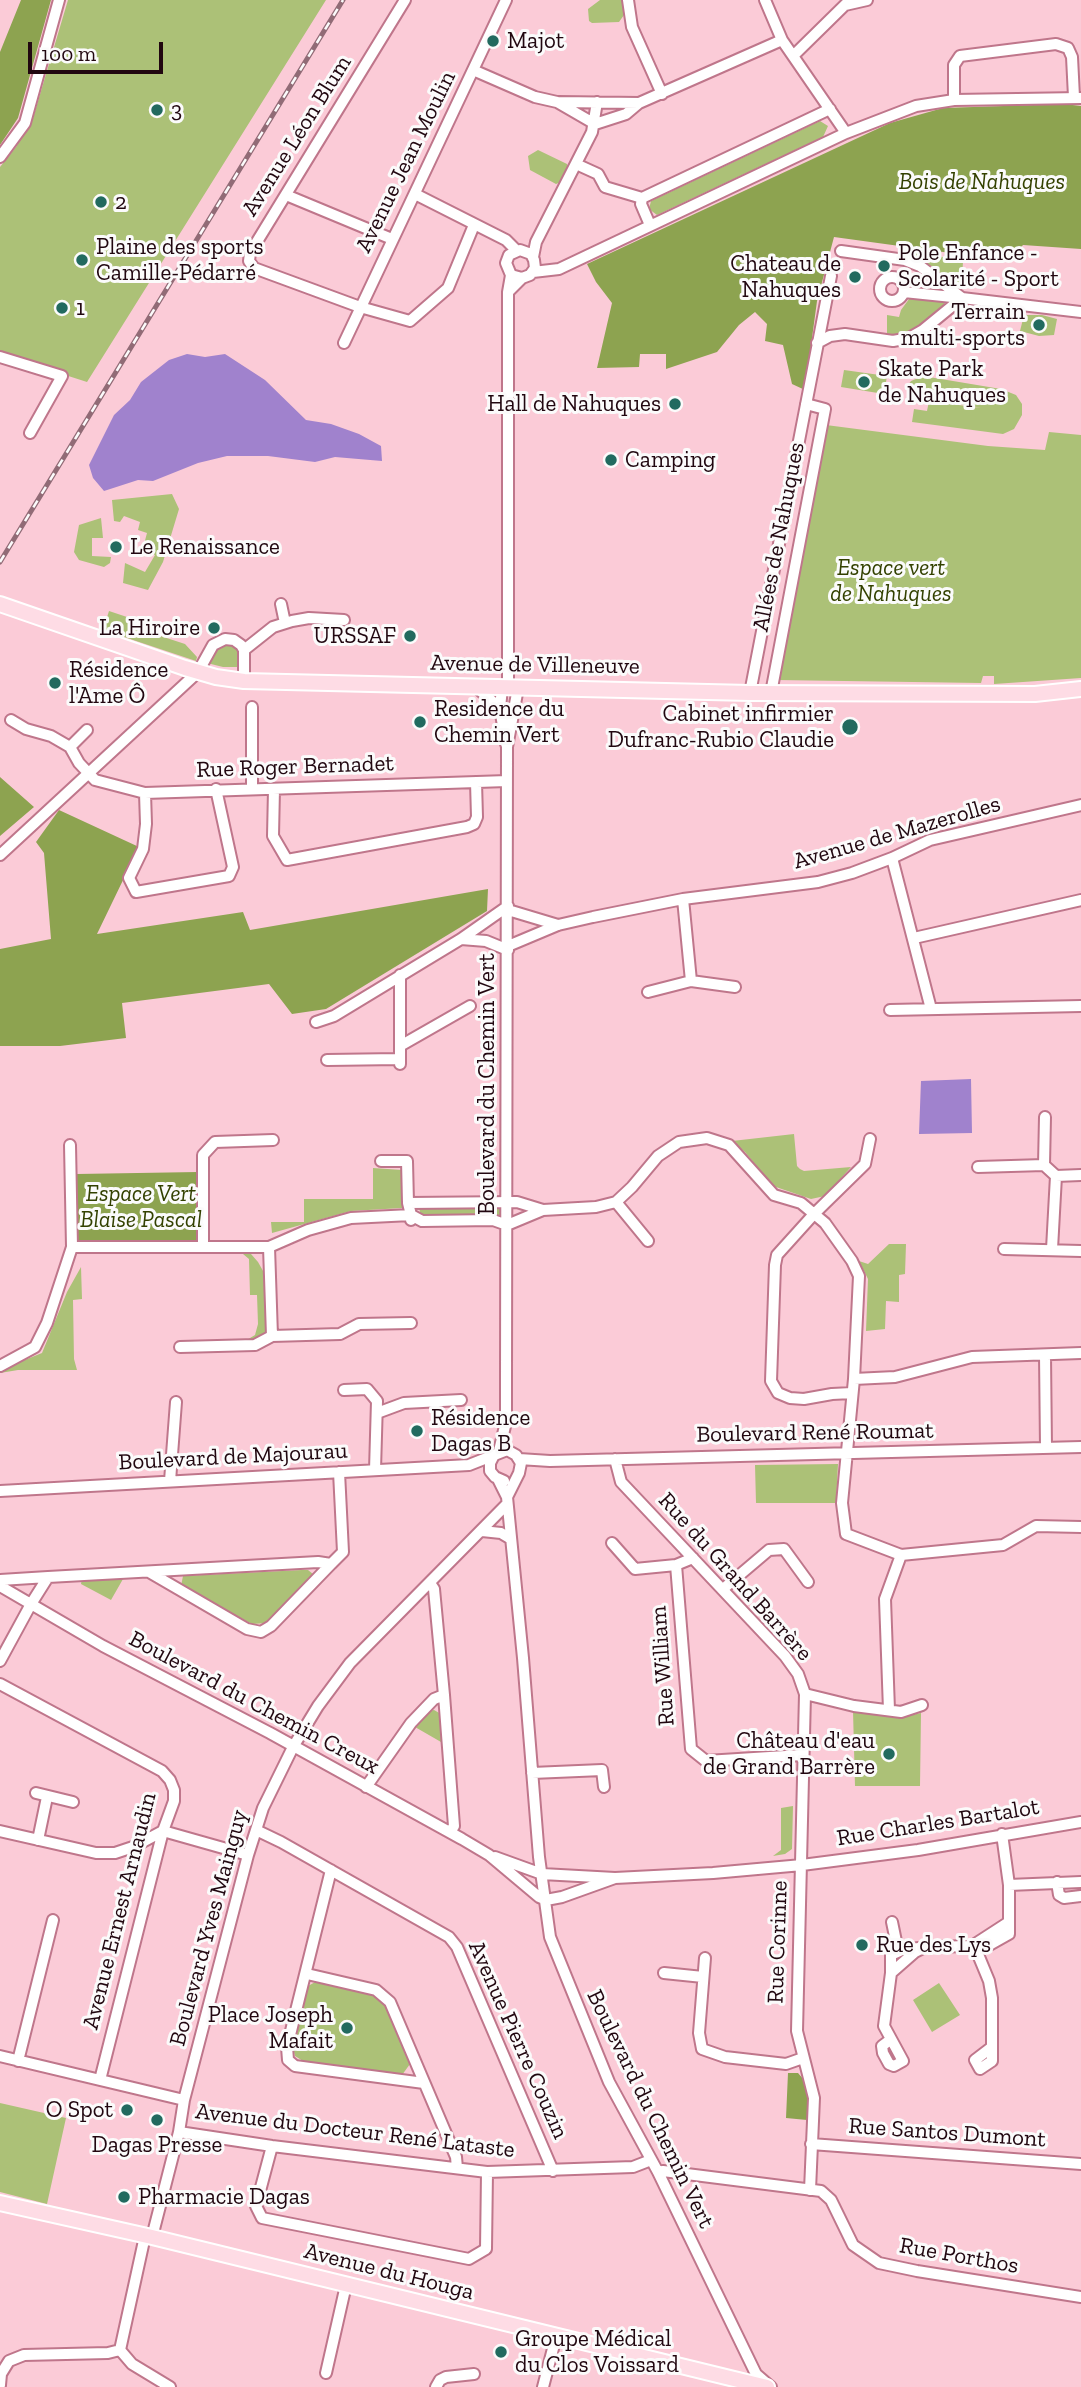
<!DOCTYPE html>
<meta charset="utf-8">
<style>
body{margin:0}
#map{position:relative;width:1081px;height:2387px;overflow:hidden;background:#fbcbd7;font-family:"Zilla Slab",serif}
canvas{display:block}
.scale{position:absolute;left:28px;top:42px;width:135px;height:32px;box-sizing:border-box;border:4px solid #210710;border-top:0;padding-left:9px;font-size:21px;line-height:24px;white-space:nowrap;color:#210710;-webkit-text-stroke:5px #fbfbfb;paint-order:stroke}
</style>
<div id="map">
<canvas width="1081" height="2387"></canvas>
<div class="scale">100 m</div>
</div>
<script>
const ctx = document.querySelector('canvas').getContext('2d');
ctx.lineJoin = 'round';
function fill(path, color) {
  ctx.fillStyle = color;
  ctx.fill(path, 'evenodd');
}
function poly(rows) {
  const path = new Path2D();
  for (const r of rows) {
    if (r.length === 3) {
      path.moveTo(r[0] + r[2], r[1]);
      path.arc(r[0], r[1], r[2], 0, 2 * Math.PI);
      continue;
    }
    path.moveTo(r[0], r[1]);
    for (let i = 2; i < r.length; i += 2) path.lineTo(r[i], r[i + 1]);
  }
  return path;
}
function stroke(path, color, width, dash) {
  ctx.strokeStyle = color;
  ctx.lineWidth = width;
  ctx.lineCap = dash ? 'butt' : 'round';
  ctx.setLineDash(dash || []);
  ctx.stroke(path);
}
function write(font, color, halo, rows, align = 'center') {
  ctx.font = font + ' "Zilla Slab",serif';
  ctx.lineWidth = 6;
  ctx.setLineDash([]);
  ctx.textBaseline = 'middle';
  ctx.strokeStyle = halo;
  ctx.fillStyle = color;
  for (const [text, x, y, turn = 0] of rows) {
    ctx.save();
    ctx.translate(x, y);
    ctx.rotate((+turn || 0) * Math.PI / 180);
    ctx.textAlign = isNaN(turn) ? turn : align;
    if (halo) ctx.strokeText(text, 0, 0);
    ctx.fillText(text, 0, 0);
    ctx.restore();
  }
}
const green = poly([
 [68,0,326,0,87,382,0,354,0,167,16,147,33,118],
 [600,0,623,0,624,15,619,22,592,23,589,21,588,9],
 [820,121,828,126,823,137,657,215,649,209,651,201],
 [538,150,567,164,568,168,561,182,556,184,530,170,528,156],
 [908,250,963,261,962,280,958,286,951,285,907,257],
 [912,295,947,300,930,322,901,337,887,334,887,315,899,317,901,310],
 [1024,315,1042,315,1057,319,1054,335,1039,336,1020,331],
 [844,370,887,376,884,394,841,387],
 [923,376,1001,389,1016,395,1022,404,1022,415,1014,429,1003,434,912,422,914,409,927,411,929,401,981,408,912,395,908,385,911,381],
 [826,425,988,446,1045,450,1049,432,1081,435,1081,678,994,684,994,676,983,676,981,683,776,680],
 [172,494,179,509,163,562,148,590,123,583,125,563,145,572,155,555,143,548,147,533,138,530,140,522,124,516,120,522,114,521,112,500],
 [101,518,103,538,92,538,92,556,111,557,110,563,104,567,79,560,74,552,79,525],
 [109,611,133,619,130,626,185,644,197,657,196,661,103,630],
 [220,643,235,645,240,652,237,667,223,667,207,663],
 [794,1134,797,1166,800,1169,804,1171,851,1167,825,1196,811,1199,773,1186,745,1152,732,1141],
 [373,1168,402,1170,402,1208,351,1211,272,1233,271,1222,304,1222,304,1199,373,1199],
 [419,1207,498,1207,502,1211,502,1219,421,1217],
 [889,1244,906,1244,905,1274,899,1275,899,1302,886,1301,885,1329,866,1331,868,1279,859,1261,868,1264],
 [243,1254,251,1254,258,1262,267,1278,268,1323,265,1333,256,1341,245,1341,255,1335,258,1324,257,1295,250,1295,249,1259],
 [81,1267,82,1299,73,1300,74,1359,77,1370,18,1370,0,1373,0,1370,42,1353,67,1292],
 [838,1464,836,1503,756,1503,755,1465],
 [302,1570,308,1570,313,1574,268,1623,252,1624,181,1586,183,1576],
 [120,1576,123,1579,111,1600,81,1584,82,1578],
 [434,1710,441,1714,443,1737,441,1742,415,1727,427,1711],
 [853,1711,898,1718,921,1713,920,1786,855,1786],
 [793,1806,792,1849,785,1854,773,1856,781,1850,781,1808],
 [317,1981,366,1992,380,2000,388,2010,410,2064,402,2075,303,2061,295,2056,293,2048,308,1986],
 [939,1983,960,2015,932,2032,913,2000],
 [0,2103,66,2118,47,2204,0,2192]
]);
const forest = poly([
 [21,0,51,0,18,118,0,145,0,52],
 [1064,104,1081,106,1081,249,1023,245,1009,261,834,237,817,301,805,390,792,384,783,345,765,341,767,324,755,312,739,325,717,352,666,369,666,354,640,354,639,367,597,368,612,303,596,282,587,264,890,123,943,108],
 [0,777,34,807,0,836],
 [59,810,139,847,97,934,243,912,250,930,488,889,487,911,326,1009,292,1014,269,984,122,1003,126,1038,60,1046,0,1046,0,949,51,939,44,853,36,842],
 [198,1172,199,1240,77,1245,77,1174],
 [788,2073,798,2073,804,2080,807,2092,807,2120,786,2118]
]);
const water = poly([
 [187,354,205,357,225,354,265,380,306,420,331,424,359,434,381,446,382,461,335,457,315,462,268,456,227,456,198,463,153,481,138,480,104,491,93,478,89,465,114,415,130,400,141,382,169,360],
 [971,1079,972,1133,919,1134,921,1081]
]);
const minor = poly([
 [405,0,250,253,249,261,254,268,360,307,410,321,448,288,474,225],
 [628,0,632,27,662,94],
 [765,0,782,40,846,133],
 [845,5,867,0],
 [794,55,850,0],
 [473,70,535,97,557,102,595,124,626,114,639,103,782,40],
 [954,100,954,65,960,56,1056,44,1068,48,1072,57,1074,97],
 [558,102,639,103],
 [0,157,25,123,59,0],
 [576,164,598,174,605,187,642,198],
 [415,194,506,240,516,250],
 [286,195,392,239],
 [650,225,641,204,642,198,830,109],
 [841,251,905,260,920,266,962,298,904,292],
 [533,257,536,242,592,132,597,102],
 [533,272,559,269,846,133,916,106,954,100,1081,98],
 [892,289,12],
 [508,292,522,278,530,275,535,268,534,260,531,254,520,250,509,255,506,263,511,275,522,278],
 [344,343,506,0],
 [817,343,830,336,845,334,893,341,909,338,923,330,962,298,1081,312],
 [0,357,62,376,30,433],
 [281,604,285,623],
 [244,650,273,627,292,621,309,618,344,620],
 [476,687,500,708],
 [502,688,500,708,506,744],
 [508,688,508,292,511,275],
 [750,693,831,276],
 [771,693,825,409,806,404],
 [11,720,26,729,51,736,70,747,79,763,95,780,145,793,507,781],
 [70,747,87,730],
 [252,789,252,707],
 [274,789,273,836,287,860,467,827,474,824,477,817,476,782],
 [145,793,146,824,143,849,129,878,136,892,229,876,233,867,216,789],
 [0,855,198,672,213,645,225,639,234,640,241,645,244,650,244,681],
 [892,858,931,1009],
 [508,910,558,925],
 [914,938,1081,900],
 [461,939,486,941,508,950],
 [508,946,558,925,593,917,683,899,818,882,852,873,892,858,930,840,1081,805],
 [400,975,400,1064],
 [691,981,735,987],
 [648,992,691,981,683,899],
 [890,1010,1081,1006],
 [316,1022,334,1016,461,939,508,906],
 [400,1046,470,1006],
 [327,1060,399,1059],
 [70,1145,72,1247],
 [381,1161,407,1161,408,1203,411,1215,422,1221,493,1220,507,1225,543,1210,596,1207,616,1202,632,1187,658,1156,679,1142,707,1138,729,1145,774,1195,801,1203,825,1223,852,1261,859,1276,854,1379,842,1503,846,1534,901,1555,1003,1545,1036,1526,1081,1527],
 [1044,1165,1045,1117],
 [978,1167,1044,1165,1056,1176],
 [616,1202,648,1241],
 [408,1203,517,1202,543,1210],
 [203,1246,203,1155,215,1142,273,1140],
 [1004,1249,1081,1251],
 [1052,1249,1056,1176,1081,1175],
 [272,1336,340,1334,359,1324,411,1323],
 [180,1347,255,1345,272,1336,269,1247],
 [1045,1355,1046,1448],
 [0,1366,35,1347,47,1323,72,1247,269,1247,308,1230,351,1218,411,1215,411,1220],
 [854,1379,895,1377,972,1357,1081,1353],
 [344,1390,367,1389,377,1401,375,1470],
 [852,1393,832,1394,804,1399,790,1398,778,1393,771,1381,775,1265,777,1255,814,1214,865,1164,870,1139],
 [377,1413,404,1403,461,1400],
 [499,1451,506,1422,506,1379,507,747,518,688],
 [494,1455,490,1463,490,1471,495,1477,504,1481],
 [519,1459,550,1461,1081,1447],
 [615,1459,621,1482,785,1656,798,1674,805,1694,854,1706,901,1712,922,1705],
 [498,1479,507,1497,523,1658,539,1857,550,1937,609,2082,658,2172,756,2374,771,2387],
 [170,1481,176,1402],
 [0,1491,469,1465,507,1450,516,1455,521,1463,519,1473,507,1497],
 [482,1531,501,1533,511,1539],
 [612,1543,635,1569,676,1565,693,1558],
 [676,1565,691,1749,706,1761,802,1755],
 [149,1572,247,1629,261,1632,271,1626,331,1564],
 [0,1580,48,1577],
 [430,1583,434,1589,444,1695,454,1826,450,1832],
 [0,1586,103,1646,270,1733,462,1839,489,1855,539,1897,546,1900,562,1897,615,1878],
 [723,1589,769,1550,784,1549,808,1582],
 [0,1661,31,1604,48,1577,318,1562,331,1564,343,1552,339,1472],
 [0,1684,162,1771,170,1780,174,1790,174,1801,163,1831,100,2080],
 [805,1694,797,2031,814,2098,810,2190],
 [889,1710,885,1599,901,1555],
 [532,1773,602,1770,604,1787],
 [366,1787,411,1723,434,1699,444,1695],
 [36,1793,73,1802],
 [256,1830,281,1842,449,1937,457,1947,553,2171],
 [0,1831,96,1853,115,1853,133,1847,163,1831,248,1855],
 [38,1840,47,1797],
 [495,1857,542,1874,615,1878,713,1873,802,1865,918,1850,1081,1822],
 [331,1870,287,2047,288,2060,295,2066,424,2083],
 [1057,1882,1059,1895,1064,1898,1081,1896],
 [1009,1885,1081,1882],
 [892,1922,898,1951],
 [972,1946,1009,1922],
 [977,1952,989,1981,992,1998,992,2061,980,2069,975,2060,992,2047],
 [705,1958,699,2033,702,2049,725,2057,786,2064,803,2058],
 [664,1973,703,1977],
 [891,1973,891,1955,902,1950,919,1948],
 [307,1974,376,1990,390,2002,456,2157,457,2168],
 [890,2040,882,2046,883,2053,889,2064,894,2066,903,2061,884,2026,891,1973,915,1952,925,1947,972,1946,977,1952,1009,1934,1009,1885,1002,1834],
 [0,2056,184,2100],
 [18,2061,53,1920],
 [179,2132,272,2146,487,2172,633,2167,651,2160],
 [811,2144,1081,2164],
 [272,2146,256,2206,262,2218,469,2259,486,2249,487,2172],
 [658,2172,663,2171,821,2191,831,2200,853,2245,879,2263,917,2271,1081,2297],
 [152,2237,179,2132,184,2100,248,1855,263,1808,293,1747,318,1706,350,1663,507,1504],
 [120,2350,132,2364,170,2387],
 [326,2373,346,2285],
 [0,2385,1,2374,9,2361,24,2355,108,2353,120,2350,145,2236],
 [436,2387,440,2380,446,2377,474,2374],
 [543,2387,556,2337]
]);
const major = poly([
 [0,604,185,668,216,677,244,681,750,693,1035,694,1081,689],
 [0,2203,152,2237,767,2387]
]);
const rail = poly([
 [0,562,343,0]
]);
const markers = [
 [493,41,7,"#226a5f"],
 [157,110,7,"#226a5f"],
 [101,202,7,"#226a5f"],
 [82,260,7,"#226a5f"],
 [884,266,7,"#226a5f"],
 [855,277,7,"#226a5f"],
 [62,308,7,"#226a5f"],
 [1039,325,7,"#226a5f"],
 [864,382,7,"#226a5f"],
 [675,404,7,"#226a5f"],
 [611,460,7,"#226a5f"],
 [116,547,7,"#226a5f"],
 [214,628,7,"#226a5f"],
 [410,636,7,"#226a5f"],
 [55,683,7,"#226a5f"],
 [420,722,7,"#226a5f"],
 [850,727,9,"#226a5f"],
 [417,1431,7,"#226a5f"],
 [889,1754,7,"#226a5f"],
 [862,1945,7,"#226a5f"],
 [347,2028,7,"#226a5f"],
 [127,2110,7,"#226a5f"],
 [157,2120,7,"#226a5f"],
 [124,2197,7,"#226a5f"],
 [501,2352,7,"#226a5f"]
];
const poiNames = [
 ["Majot",507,41],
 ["3",171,110],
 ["2",115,202],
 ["Plaine des sports",96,247],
 ["Camille-Pédarré",96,273],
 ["Pole Enfance -",898,253],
 ["Scolarité - Sport",898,279],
 ["Chateau de",841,264,"right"],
 ["Nahuques",841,290,"right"],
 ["1",76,308],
 ["Terrain",1025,312,"right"],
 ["multi-sports",1025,338,"right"],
 ["Skate Park",878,369],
 ["de Nahuques",878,395],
 ["Hall de Nahuques",661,404,"right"],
 ["Camping",625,460],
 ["Le Renaissance",130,547],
 ["La Hiroire",200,628,"right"],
 ["URSSAF",396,636,"right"],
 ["Résidence",69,670],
 ["l'Ame Ô",69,696],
 ["Residence du",434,709],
 ["Chemin Vert",434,735],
 ["Cabinet infirmier",834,714,"right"],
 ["Dufranc-Rubio Claudie",834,740,"right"],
 ["Résidence",431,1418],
 ["Dagas B",431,1444],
 ["Château d'eau",875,1741,"right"],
 ["de Grand Barrère",875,1767,"right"],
 ["Rue des Lys",876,1945],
 ["Place Joseph",333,2015,"right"],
 ["Mafait",333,2041,"right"],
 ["O Spot",113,2110,"right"],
 ["Dagas Presse",157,2145,"center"],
 ["Pharmacie Dagas",138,2197],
 ["Groupe Médical",515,2339],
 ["du Clos Voissard",515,2365]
];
const streetNames = [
 ["Avenue Léon Blum",297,136,-58],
 ["Avenue Jean Moulin",406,162,-64],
 ["Allées de Nahuques",779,537,-79],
 ["Avenue de Villeneuve",535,665,1],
 ["Rue Roger Bernadet",295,767,-2],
 ["Avenue de Mazerolles",897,833,-16],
 ["Boulevard du Chemin Vert",487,1084,-90],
 ["Boulevard René Roumat",815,1433,-1],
 ["Boulevard de Majourau",233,1457,-3],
 ["Rue du Grand Barrère",735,1577,48],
 ["Rue William",663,1666,-94],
 ["Boulevard du Chemin Creux",254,1703,28],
 ["Rue Charles Bartalot",938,1823,-9],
 ["Avenue Ernest Arnaudin",120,1911,-76],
 ["Boulevard Yves Mainguy",209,1928,-75],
 ["Rue Corinne",778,1942,-88],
 ["Avenue Pierre Couzin",518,2040,66],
 ["Boulevard du Chemin Vert",650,2109,64],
 ["Avenue du Docteur René Lataste",355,2131,7],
 ["Rue Santos Dumont",947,2133,4],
 ["Rue Porthos",959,2256,10],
 ["Avenue du Houga",389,2272,14]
];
const parkNames = [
 ["Bois de Nahuques",982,182],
 ["Espace vert",891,568],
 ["de Nahuques",891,594],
 ["Espace Vert",141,1194],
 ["Blaise Pascal",141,1220]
];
fill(green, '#acc177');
fill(forest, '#8da350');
fill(water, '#a082cd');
stroke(minor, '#bf768b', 14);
stroke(major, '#fff', 18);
stroke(minor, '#fff', 10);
stroke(major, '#fedce5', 14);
stroke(rail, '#916b76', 5);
stroke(rail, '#fbfbfb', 2.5, [8]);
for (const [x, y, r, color] of markers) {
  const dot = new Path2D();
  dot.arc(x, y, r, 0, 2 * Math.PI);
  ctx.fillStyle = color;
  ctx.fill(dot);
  stroke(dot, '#fbfbfb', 2.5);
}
write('23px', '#210710', '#fbfbfb', poiNames, 'left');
write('23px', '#210710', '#fbfbfb', streetNames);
write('italic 23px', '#334100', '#fbfbfb', parkNames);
</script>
